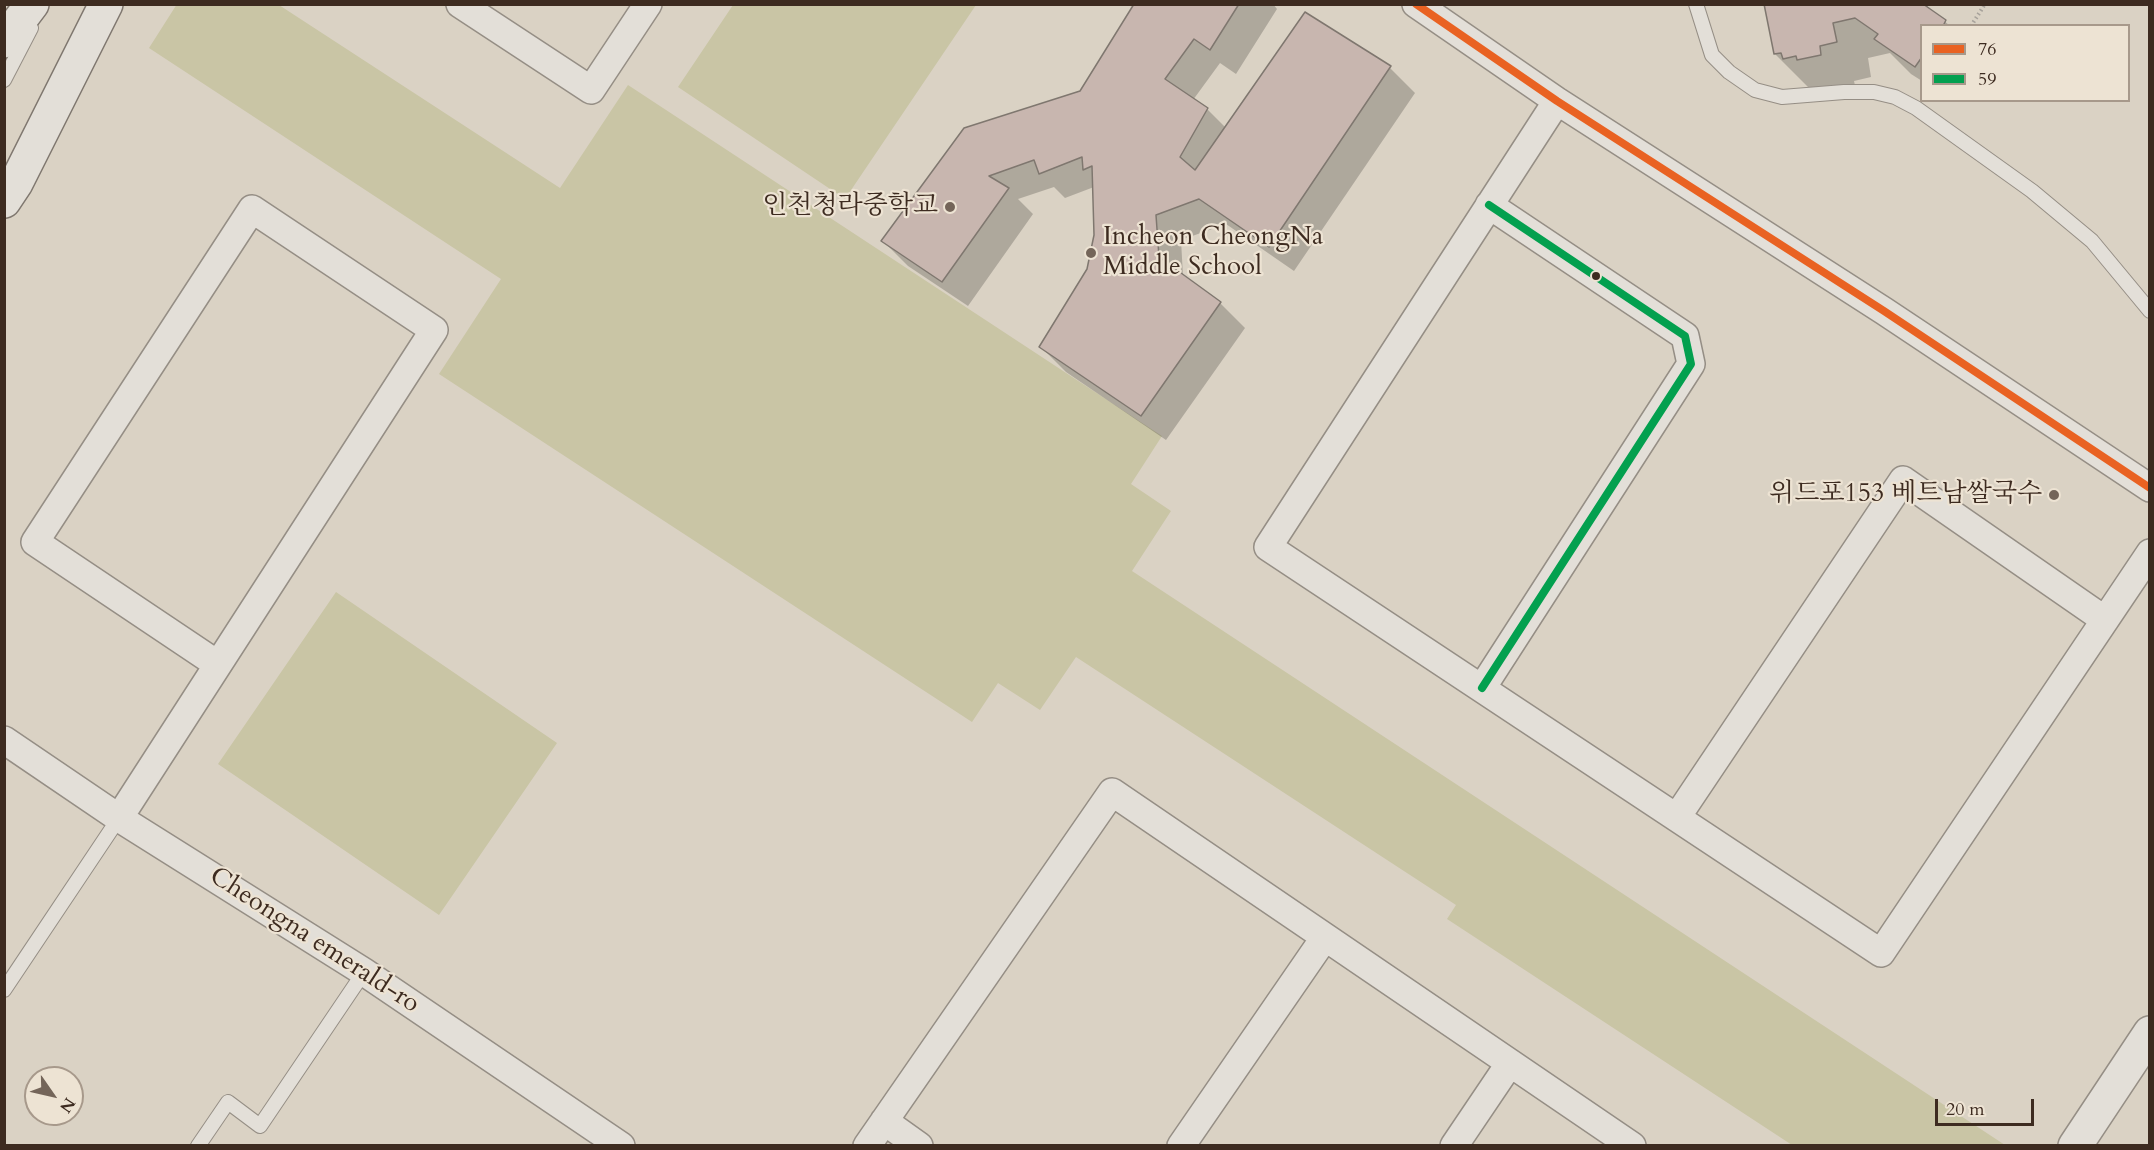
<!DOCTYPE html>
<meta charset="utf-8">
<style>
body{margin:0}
#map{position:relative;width:2154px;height:1150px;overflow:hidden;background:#dad2c4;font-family:Cardo,serif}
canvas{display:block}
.frame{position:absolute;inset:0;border:6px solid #3d2b20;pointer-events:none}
.legend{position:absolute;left:1920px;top:24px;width:210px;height:78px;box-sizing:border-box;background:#ede3d3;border:2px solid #a7998b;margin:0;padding:8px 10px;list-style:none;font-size:18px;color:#3d2b20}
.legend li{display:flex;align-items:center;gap:12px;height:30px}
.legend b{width:30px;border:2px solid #a7998b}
.north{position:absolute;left:24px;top:1066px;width:60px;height:60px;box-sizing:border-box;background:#ede3d3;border:2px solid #a7998b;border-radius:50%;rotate:124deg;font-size:16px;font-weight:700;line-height:24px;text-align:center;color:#3d2b20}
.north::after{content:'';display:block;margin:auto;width:21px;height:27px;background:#746559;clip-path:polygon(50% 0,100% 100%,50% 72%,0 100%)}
.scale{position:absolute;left:1935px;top:1099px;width:99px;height:27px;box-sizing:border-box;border:3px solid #3d2b20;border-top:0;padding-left:8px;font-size:18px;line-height:21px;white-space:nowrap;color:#3d2b20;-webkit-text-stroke:4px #ede3d3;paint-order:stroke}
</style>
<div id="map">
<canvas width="2154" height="1150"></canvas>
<div class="frame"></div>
<ul class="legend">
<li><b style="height:8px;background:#e96222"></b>76</li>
<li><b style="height:8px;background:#03a04f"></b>59</li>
</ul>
<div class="north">N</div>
<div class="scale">20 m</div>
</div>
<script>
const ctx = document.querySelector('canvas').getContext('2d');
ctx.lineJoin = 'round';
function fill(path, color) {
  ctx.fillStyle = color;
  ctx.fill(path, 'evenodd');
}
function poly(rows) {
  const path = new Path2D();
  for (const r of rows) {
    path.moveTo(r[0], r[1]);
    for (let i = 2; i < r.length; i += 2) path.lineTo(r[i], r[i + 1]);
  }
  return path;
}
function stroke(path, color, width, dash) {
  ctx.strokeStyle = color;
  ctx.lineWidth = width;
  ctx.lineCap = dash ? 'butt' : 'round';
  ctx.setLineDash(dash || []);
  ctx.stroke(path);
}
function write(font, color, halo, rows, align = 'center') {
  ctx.font = font + ' Cardo,"Noto Serif KR",serif';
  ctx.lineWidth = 4.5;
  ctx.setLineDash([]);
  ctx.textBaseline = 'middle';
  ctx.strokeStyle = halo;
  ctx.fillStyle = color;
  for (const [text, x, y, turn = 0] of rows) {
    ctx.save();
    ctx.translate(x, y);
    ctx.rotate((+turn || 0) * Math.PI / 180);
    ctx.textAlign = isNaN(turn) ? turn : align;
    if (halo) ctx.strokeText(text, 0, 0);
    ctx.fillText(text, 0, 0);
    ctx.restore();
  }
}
const green = poly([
 [177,4,279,5,560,188,628,85,1162,436,1131,484,1171,511,1132,571,2005,1145,1792,1145,1447,919,1456,905,1076,657,1040,710,998,683,972,722,439,374,501,279,149,48],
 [733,5,733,4,976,5,845,199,678,87],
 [336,592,557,743,439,915,218,764]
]);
const shadow = poly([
 [1136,4,1273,4,1277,9,1236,74,1220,63,1193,100,1207,109,1226,128,1390,68,1415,93,1294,271,1226,224,1181,240,1183,276,1220,303,1245,328,1166,440,1066,372,1041,347,1089,270,1096,235,1094,187,1065,198,1054,187,1018,199,1033,214,968,306,908,266,883,241,1081,92],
 [1765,4,1925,4,1950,26,1922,26,1922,81,1911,74,1890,53,1868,58,1871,77,1854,81,1856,90,1810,89,1775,54]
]);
const building = poly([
 [1134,4,1239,4,1210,50,1194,39,1165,79,1208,108,1180,157,1195,170,1305,12,1391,66,1269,247,1199,199,1156,215,1159,257,1221,302,1141,416,1039,347,1087,269,1094,235,1092,166,1083,170,1082,157,1039,174,1034,160,989,176,1009,188,942,282,881,241,964,128,1080,91,1134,4],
 [1764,4,1923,4,1946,20,1943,26,1922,26,1922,57,1915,67,1874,39,1878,34,1855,18,1833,23,1837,42,1820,46,1821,55,1797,60,1796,56,1783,59,1781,53,1774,54,1764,4]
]);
const path = poly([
 [1971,26,1985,4]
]);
const service = poly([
 [1696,4,1712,55,1729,72,1755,90,1782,97,1844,92,1874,92,1895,97,1916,108,2032,191,2092,241,2150,311],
 [4,80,31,28],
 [4,990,119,818],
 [198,1146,228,1102,260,1126,364,972]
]);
const minor = poly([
 [460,4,591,90,648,4],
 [1416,4,1557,101,1884,311,2150,488],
 [1557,101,1268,547,1881,953,2150,553],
 [1482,688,1691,364,1685,336,1489,205],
 [4,740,119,818,364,972,621,1146],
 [1677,817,1903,480,2105,620],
 [119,818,434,330,252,209,35,542,217,664],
 [884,1121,919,1146],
 [867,1146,1112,792,1632,1146],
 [1181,1146,1325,937],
 [1454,1146,1510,1063]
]);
const tertiary = poly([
 [2075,1146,2150,1033]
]);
const secondary = poly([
 [4,41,32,4],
 [4,201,16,183,106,4]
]);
const bus1 = poly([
 [1416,4,1557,101,1884,311,2150,488]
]);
const bus2 = poly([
 [1482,688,1691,364,1685,336,1489,205]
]);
const markers = [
 [950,207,6,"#746559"],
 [1091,253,6,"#746559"],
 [1596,276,5,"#3d2b20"],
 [2054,495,6,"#746559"]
];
const poiNames = [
 ["인천청라중학교",938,207],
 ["Incheon CheongNa",1103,238,"left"],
 ["Middle School",1103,268,"left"],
 ["위드포153 베트남쌀국수",2042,495]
];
const streetNames = [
 ["Cheongna emerald-ro",314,941,33]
];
fill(green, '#c9c5a5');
fill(shadow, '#0003');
fill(building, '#c8b6af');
stroke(building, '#7f776f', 1.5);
stroke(service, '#958e85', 16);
stroke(minor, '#958e85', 30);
stroke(tertiary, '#958e85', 36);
stroke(secondary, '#7f776f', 36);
stroke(path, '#a7a29b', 4, [1.5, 3]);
stroke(service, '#e3dfd8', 14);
stroke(minor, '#e3dfd8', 27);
stroke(tertiary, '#e3dfd8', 33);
stroke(secondary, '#e3dfd8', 33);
stroke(bus1, '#e96222', 8);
stroke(bus2, '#03a04f', 8);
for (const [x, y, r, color] of markers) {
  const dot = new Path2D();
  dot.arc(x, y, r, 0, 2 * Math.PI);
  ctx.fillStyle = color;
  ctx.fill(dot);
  stroke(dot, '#ede3d3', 2);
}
write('26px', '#3d2b20', '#ede3d3', poiNames, 'right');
write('26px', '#3d2b20', '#ede3d3', streetNames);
</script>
